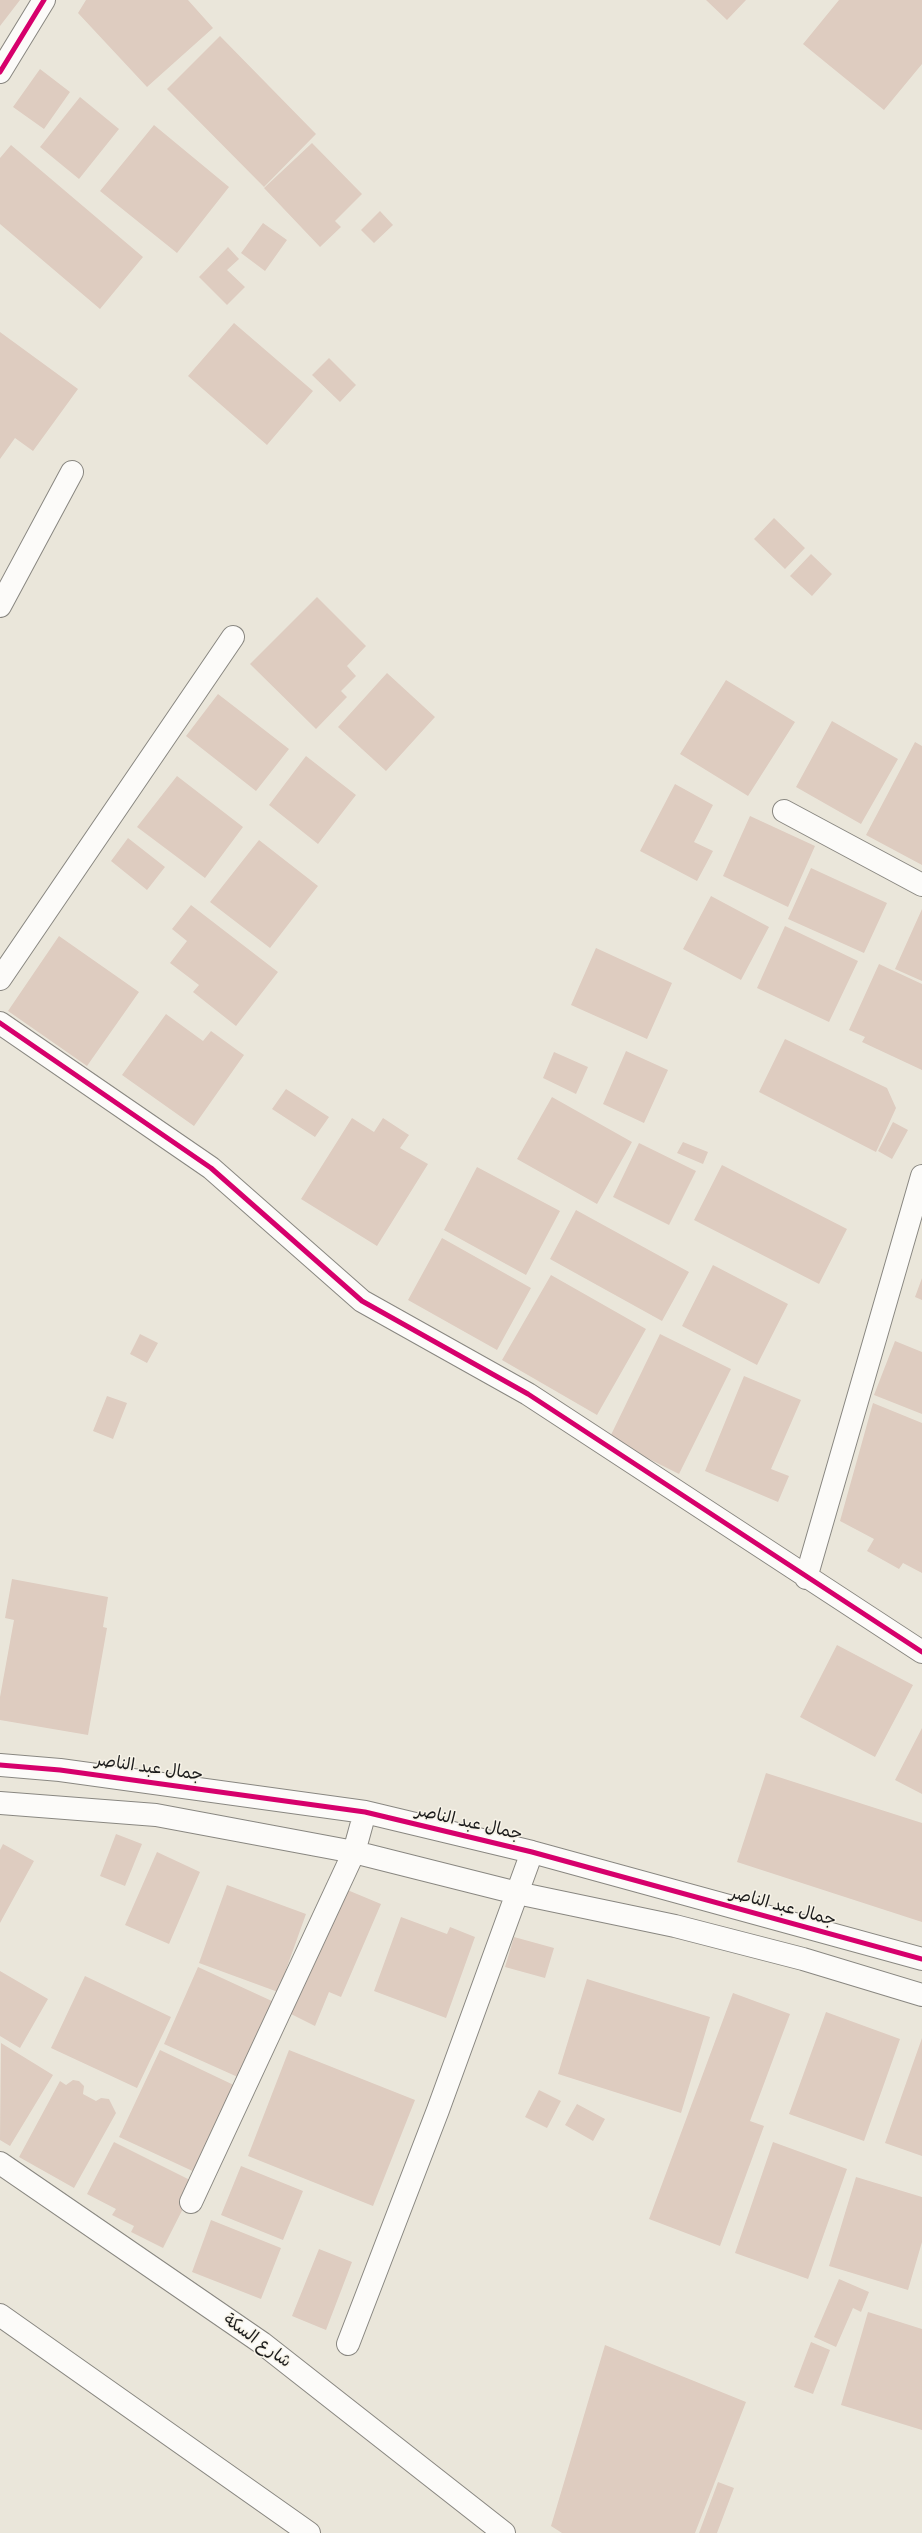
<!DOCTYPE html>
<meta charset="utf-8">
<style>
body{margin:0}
canvas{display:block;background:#eae6da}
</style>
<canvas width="922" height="2533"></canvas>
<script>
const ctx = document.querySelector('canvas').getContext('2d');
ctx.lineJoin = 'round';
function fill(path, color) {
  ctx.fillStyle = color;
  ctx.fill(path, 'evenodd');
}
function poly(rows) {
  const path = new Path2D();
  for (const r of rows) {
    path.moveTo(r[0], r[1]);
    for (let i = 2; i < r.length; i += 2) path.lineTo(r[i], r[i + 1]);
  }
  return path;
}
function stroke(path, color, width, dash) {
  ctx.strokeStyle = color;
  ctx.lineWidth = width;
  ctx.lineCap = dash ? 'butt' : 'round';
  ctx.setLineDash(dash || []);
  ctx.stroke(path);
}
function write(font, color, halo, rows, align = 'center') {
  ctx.font = font + ' Caveat,"Playpen Sans Arabic",sans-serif';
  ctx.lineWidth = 3;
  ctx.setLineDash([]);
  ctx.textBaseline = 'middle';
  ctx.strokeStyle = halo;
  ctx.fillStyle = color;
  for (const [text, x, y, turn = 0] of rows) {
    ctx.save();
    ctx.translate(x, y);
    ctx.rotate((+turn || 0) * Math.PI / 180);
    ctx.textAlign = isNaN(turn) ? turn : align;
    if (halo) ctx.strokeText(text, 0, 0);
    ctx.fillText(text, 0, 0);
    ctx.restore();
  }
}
const building = poly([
 [0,0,20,0,0,26],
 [86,0,188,0,213,28,147,87,78,13],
 [706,0,746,0,727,20],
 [839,0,922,0,922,64,884,110,803,44],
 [220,36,316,134,264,187,167,89],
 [40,69,70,92,44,129,13,107],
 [80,97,119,129,79,179,40,147],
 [154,125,229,187,177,253,100,191],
 [312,143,362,194,335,221,341,227,320,247,264,188],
 [11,145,143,257,100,309,0,224,0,158],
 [380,211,393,225,374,243,361,230],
 [263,223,287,240,265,271,241,253],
 [228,247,239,259,227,270,245,287,227,305,199,277],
 [234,323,313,391,267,445,188,376],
 [0,332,78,389,33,451,15,438,0,459],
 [329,358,356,385,340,402,312,375],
 [774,518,805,548,785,569,754,539],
 [811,554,832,574,812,596,790,576],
 [317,597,366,646,347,666,356,676,341,691,347,697,316,729,250,664],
 [387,673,435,717,386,771,338,727],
 [726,680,795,722,748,796,680,754],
 [218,694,289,749,256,791,186,736],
 [832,721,898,759,861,824,796,787],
 [915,742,922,746,922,865,866,835],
 [306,756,356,795,318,844,269,805],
 [177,776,243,827,205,878,137,827],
 [675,784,713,805,694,842,713,851,697,881,640,851],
 [750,816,815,846,788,907,723,876],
 [128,838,165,867,147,890,111,861],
 [259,840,318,886,270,948,210,902],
 [811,868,887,903,864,953,788,919],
 [711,896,769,927,741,980,683,949],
 [191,905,278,972,236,1026,193,992,199,985,170,963,187,941,172,929],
 [922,909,922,981,895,969],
 [785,926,858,961,829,1022,757,988],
 [59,936,139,992,87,1066,8,1011],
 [596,948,672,983,647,1039,571,1005],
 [879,964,922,984,922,1070,862,1042,865,1037,849,1030],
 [166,1014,203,1041,211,1031,244,1055,194,1126,122,1075],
 [785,1039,887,1088,896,1108,876,1152,759,1092],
 [626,1051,668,1070,644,1123,603,1104],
 [554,1052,588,1067,576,1094,543,1078],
 [286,1089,329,1117,315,1137,272,1109],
 [552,1097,632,1142,597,1204,517,1159],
 [352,1118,374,1132,383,1118,409,1135,400,1148,428,1164,377,1246,301,1199],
 [893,1122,908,1130,892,1159,878,1151],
 [683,1142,708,1152,703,1164,677,1153],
 [639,1143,696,1171,669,1225,613,1197],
 [722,1165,847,1229,819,1284,694,1220],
 [477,1167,560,1211,526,1275,444,1230],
 [576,1210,689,1272,662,1321,550,1259],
 [442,1238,531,1288,497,1350,408,1300],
 [713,1265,788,1304,757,1365,682,1326],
 [551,1275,646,1329,597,1415,502,1360],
 [922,1278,922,1300,915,1297],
 [140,1334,158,1343,147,1363,130,1354],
 [660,1334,731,1369,679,1474,609,1439],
 [895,1341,922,1352,922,1414,874,1395],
 [744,1376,801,1400,771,1469,789,1476,778,1502,705,1471],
 [107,1396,127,1403,113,1439,93,1431],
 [873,1403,922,1423,922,1573,903,1563,899,1569,867,1551,874,1539,840,1521],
 [12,1579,108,1597,103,1627,107,1628,88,1735,0,1720,0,1697,14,1620,5,1618],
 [837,1645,913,1685,875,1757,800,1717],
 [922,1728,922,1794,895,1780],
 [766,1773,922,1823,922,1922,737,1862],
 [116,1834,142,1844,125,1886,100,1876],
 [3,1844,34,1861,0,1923,0,1850],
 [157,1852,200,1872,169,1944,125,1925],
 [227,1885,306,1914,278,1992,199,1963],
 [345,1889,381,1904,341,1997,329,1992,315,2026,291,2014],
 [401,1917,447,1934,450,1927,475,1937,446,2018,374,1991],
 [514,1937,554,1948,545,1978,505,1967],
 [198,1967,274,2002,240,2078,164,2044],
 [0,1971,48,1999,20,2048,0,2036],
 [85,1976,171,2017,137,2088,51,2048],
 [587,1979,710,2017,681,2113,558,2074],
 [733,1993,790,2014,750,2121,764,2126,720,2246,649,2219],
 [826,2012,900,2039,864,2141,789,2114],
 [922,2038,922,2156,885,2143],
 [1,2043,53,2075,10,2146,0,2140],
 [160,2050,240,2088,199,2174,119,2137],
 [289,2050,415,2100,373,2206,248,2156],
 [73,2080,79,2081,84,2086,83,2094,96,2101,101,2098,109,2099,116,2113,74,2188,19,2157,60,2081,66,2085],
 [539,2090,561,2101,547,2128,525,2117],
 [577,2104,605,2119,593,2141,565,2125],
 [114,2142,196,2183,163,2248,131,2232,134,2226,112,2215,116,2209,87,2194],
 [773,2142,847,2169,808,2279,735,2253],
 [241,2166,303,2191,283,2240,221,2215],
 [856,2177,922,2197,922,2242,908,2290,829,2266],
 [211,2220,281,2248,261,2299,192,2272],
 [319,2249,352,2262,326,2330,292,2316],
 [839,2279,869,2292,861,2312,853,2308,836,2347,814,2337],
 [868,2312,922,2329,922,2430,841,2405],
 [811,2342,830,2350,813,2394,794,2387],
 [605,2345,746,2402,695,2533,562,2533,551,2526],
 [718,2482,734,2488,717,2533,699,2533]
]);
const minor = poly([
 [0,72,44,0],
 [0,606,72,472],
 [784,811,922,885],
 [0,979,233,637],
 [0,1023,211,1168,362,1301,528,1394,922,1652],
 [806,1578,922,1176],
 [0,1765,60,1770,365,1812,532,1852,922,1959],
 [0,1803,156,1815,354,1852,517,1893,675,1926,803,1959,922,1995],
 [191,2202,354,1852,365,1812],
 [348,2344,438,2110,532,1852]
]);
const major = poly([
 [0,2163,262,2343,504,2533],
 [0,2315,309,2533]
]);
const cycleway = poly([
 [0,72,44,0],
 [0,1023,211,1168,362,1301,528,1394,922,1652],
 [0,1765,60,1770,365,1812,532,1852,922,1959]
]);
const streetNames = [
 ["جمال عبد الناصر",149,1768,8],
 ["جمال عبد الناصر",469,1823,13],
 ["جمال عبد الناصر",783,1907,15],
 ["شارع السكة",257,2341,36]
];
fill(building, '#deccc0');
stroke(minor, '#898781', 24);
stroke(major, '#898781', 24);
stroke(minor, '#fcfbf9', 22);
stroke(major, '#fcfbf9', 22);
stroke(cycleway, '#d6006c', 5);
write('17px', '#1c1c1c', '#f7f3e8', streetNames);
</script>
